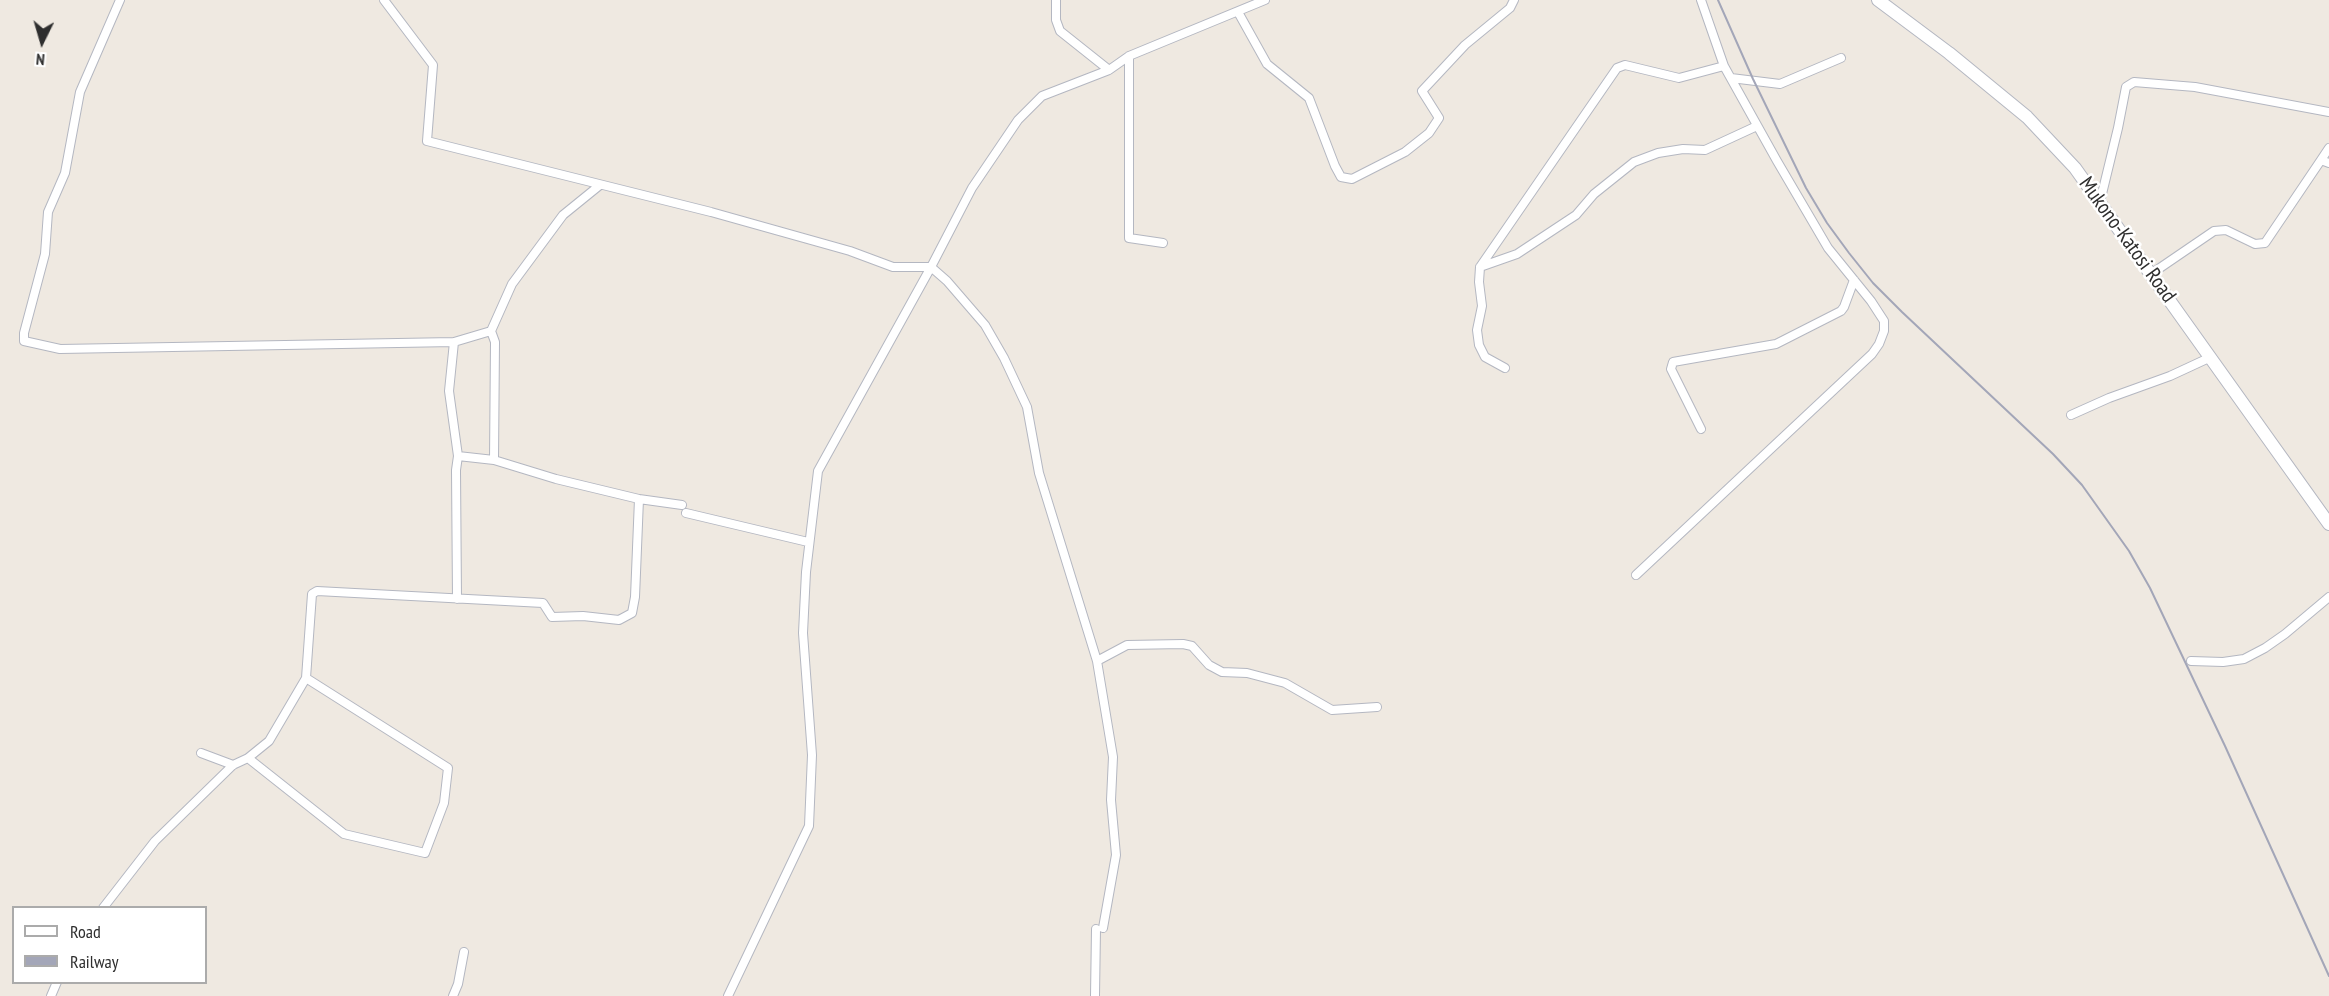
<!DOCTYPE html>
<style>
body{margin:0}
#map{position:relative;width:2329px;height:996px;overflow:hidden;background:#efe9e1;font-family:"PT Sans Narrow",sans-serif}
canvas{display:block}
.legend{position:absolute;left:12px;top:906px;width:195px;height:78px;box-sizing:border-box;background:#fff;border:2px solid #ababab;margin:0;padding:8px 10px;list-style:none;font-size:18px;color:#2e2e2e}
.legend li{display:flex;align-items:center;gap:12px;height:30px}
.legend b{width:30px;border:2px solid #ababab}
.north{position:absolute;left:12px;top:12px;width:60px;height:60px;-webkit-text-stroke:4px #fff;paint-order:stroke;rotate:185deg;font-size:16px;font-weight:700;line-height:24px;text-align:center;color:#2e2e2e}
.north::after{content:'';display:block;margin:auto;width:21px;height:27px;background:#2e2e2e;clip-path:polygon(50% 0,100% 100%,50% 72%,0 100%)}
</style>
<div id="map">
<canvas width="2329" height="996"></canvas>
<ul class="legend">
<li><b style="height:8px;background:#fff"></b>Road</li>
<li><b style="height:8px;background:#a3a6b8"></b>Railway</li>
</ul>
<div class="north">N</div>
</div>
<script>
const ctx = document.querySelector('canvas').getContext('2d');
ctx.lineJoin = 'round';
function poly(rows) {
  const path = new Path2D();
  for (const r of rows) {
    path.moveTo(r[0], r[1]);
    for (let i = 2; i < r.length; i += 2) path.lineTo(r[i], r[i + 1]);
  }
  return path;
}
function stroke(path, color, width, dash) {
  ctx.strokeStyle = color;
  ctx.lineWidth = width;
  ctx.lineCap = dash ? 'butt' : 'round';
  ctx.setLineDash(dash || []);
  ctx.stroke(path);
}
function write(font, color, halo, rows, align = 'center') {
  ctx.font = font + ' "PT Sans Narrow",sans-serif';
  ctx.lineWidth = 5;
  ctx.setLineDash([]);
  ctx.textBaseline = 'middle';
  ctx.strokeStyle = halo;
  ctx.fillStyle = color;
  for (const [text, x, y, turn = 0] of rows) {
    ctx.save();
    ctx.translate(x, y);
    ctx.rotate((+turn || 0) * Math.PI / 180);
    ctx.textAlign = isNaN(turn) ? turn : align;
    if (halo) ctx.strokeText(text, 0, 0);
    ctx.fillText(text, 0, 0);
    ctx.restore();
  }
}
const street = poly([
 [120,0,80,92,65,173,48,212,45,254,24,333,24,341,60,349,454,342,491,331],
 [384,0,433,65,427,141,711,212,850,251,893,267,931,267,947,281,985,325,1004,358,1027,407,1039,473,1097,661,1113,757,1111,800,1116,855,1103,928],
 [1056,0,1056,20,1060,31,1109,70],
 [1238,12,1267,64,1309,98,1335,166,1341,177,1352,179,1405,152,1429,133,1439,118,1422,91,1465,45,1510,8,1514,0],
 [1129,56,1129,238,1163,243],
 [1731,78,1780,84,1841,58],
 [2321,160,2329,148],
 [2100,202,2118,128,2126,87,2134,82,2195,87,2329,112],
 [1480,267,1517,254,1576,215,1594,194,1634,162,1658,153,1683,149,1705,150,1757,126],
 [2151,274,2214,231,2226,230,2255,244,2265,243,2321,160,2329,163],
 [454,342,449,391,458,456,456,470,457,599],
 [1505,368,1485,357,1479,345,1477,330,1482,306,1479,282,1480,267,1617,68,1625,65,1679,78,1724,66],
 [2071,415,2109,398,2170,376,2211,357],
 [1701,429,1671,369,1673,362,1776,344,1841,311,1844,307,1854,280],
 [458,456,494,460,556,479,639,499,682,505],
 [494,460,495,342,491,331,512,284,563,215,600,185],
 [686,513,808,542],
 [1636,575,1872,354,1879,344,1884,331,1884,321,1871,301,1828,248,1777,161,1724,66,1701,0],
 [1097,661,1127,645,1183,644,1192,646,1209,665,1222,672,1247,673,1285,683,1332,710,1377,707],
 [2191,661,2223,662,2244,659,2265,648,2285,634,2329,597],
 [201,753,233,765],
 [248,758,344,834,425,853,444,803,448,768,306,678],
 [103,908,155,841,233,765,248,758,269,741,306,678,312,594,317,591,543,603,552,617,583,616,619,620,632,613,635,597,639,499],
 [51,996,57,982],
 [453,996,458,984,464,952],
 [728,996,809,826,812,755,803,633,806,572,818,471,931,267,972,188,1018,120,1042,96,1109,70,1129,56,1265,0],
 [1095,996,1096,929]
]);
const secondary = poly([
 [1878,0,1949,53,2027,117,2075,168,2329,524]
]);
const rail = poly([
 [1718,0,1753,79,1806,188,1827,223,1849,253,1873,283,1902,312,2053,454,2082,485,2129,551,2150,588,2225,746,2329,976]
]);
const streetNames = [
 ["Mukono-Katosi Road",2127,240,54]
];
stroke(street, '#b4b7c1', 10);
stroke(secondary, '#b4b7c1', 14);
stroke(street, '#fff', 8);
stroke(secondary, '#fff', 12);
stroke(rail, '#a3a6b8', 2);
write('21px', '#2e2e2e', '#fff', streetNames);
</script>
